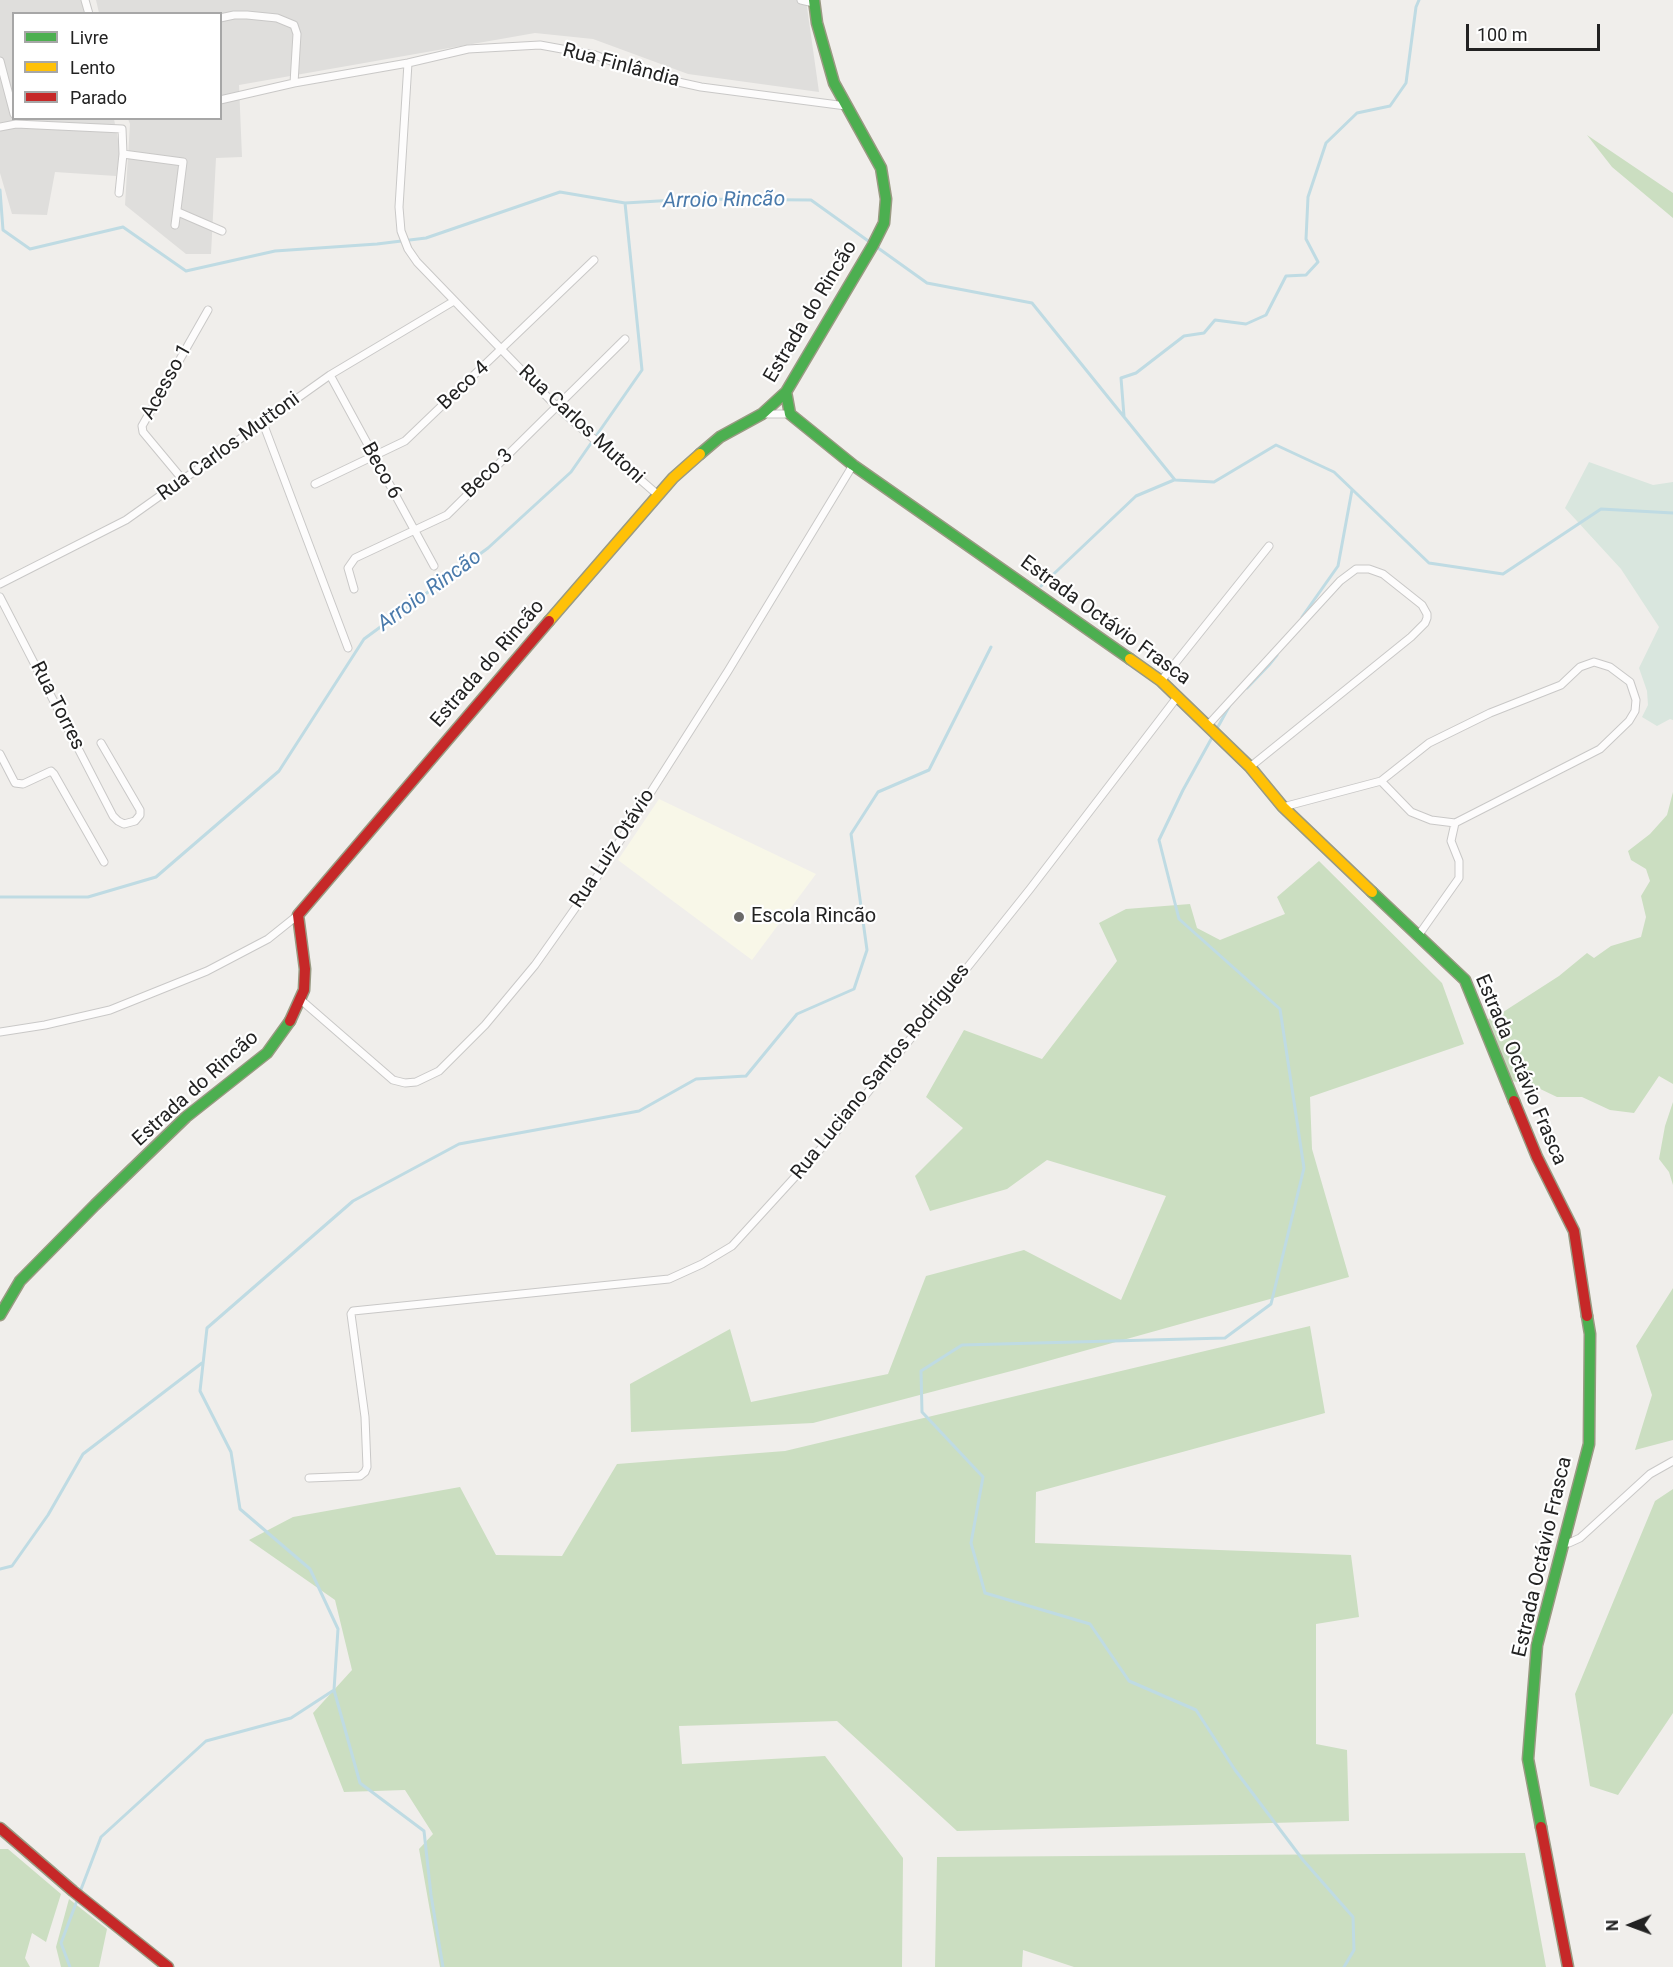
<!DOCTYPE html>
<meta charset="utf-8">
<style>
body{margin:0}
#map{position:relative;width:1673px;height:1967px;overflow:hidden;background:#f0eeeb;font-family:Roboto,sans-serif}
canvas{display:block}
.legend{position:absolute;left:12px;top:12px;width:210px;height:108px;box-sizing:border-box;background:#fff;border:2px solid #a7a7a7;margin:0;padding:8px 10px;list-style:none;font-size:18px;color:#222}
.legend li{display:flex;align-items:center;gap:12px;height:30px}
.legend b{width:30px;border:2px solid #a7a7a7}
.north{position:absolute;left:1601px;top:1895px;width:60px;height:60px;-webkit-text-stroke:4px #fff;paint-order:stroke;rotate:269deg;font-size:16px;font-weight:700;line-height:24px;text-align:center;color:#222}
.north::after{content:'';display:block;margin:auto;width:21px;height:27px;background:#222;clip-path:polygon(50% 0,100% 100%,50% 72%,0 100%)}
.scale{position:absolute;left:1466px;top:24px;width:134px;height:27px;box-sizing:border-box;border:3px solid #222;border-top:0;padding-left:8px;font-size:18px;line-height:21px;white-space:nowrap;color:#222;-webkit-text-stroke:4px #fff;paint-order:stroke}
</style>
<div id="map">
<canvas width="1673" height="1967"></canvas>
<ul class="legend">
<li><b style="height:8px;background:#4caf50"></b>Livre</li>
<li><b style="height:8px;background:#ffc107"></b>Lento</li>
<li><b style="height:8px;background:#c62828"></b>Parado</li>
</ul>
<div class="north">N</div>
<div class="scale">100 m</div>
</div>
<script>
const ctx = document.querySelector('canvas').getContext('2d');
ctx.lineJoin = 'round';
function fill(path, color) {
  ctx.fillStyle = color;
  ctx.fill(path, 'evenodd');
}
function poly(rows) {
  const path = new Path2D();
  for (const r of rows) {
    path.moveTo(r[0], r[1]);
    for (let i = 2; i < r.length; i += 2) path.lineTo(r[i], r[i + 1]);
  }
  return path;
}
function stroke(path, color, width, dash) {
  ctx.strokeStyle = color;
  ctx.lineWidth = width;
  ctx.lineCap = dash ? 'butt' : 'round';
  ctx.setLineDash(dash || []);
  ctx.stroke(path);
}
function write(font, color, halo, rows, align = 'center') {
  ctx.font = font + ' Roboto,sans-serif';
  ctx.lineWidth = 4.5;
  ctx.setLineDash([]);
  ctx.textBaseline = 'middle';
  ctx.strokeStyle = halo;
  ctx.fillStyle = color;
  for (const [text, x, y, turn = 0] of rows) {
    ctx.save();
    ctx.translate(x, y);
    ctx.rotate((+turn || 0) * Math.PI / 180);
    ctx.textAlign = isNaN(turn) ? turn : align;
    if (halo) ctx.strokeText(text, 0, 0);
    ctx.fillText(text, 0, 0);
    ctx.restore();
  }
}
const residential = poly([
 [0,0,81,0,85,13,14,14,14,118,114,119,120,150,116,176,55,172,47,215,12,214,0,173],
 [96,0,806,0,819,92,688,74,593,39,535,33,239,85,242,157,216,158,211,254,186,254,125,205,130,124,128,119,220,118,220,14,99,13]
]);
const education = poly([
 [659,799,816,874,752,960,618,860]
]);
const forest = poly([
 [1587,135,1673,193,1673,218,1612,167],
 [1673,792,1673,1084,1659,1076,1634,1113,1610,1110,1582,1097,1557,1097,1534,1086,1512,1081,1486,1020,1500,1014,1559,976,1587,953,1594,958,1611,946,1641,937,1646,917,1641,896,1650,881,1646,869,1631,860,1628,851,1650,834,1667,815],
 [1319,861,1442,983,1464,1044,1310,1097,1312,1149,1349,1277,1019,1369,813,1423,631,1432,630,1384,730,1329,751,1402,888,1374,926,1276,1024,1250,1121,1300,1166,1196,1047,1160,1007,1189,930,1211,915,1176,963,1128,926,1097,964,1030,1042,1059,1117,961,1099,923,1126,909,1190,904,1197,928,1220,940,1285,914,1277,897],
 [1673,1102,1673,1185,1669,1172,1659,1159,1665,1126],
 [1673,1288,1673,1440,1635,1450,1652,1395,1636,1346],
 [1310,1326,1325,1413,1036,1492,1035,1543,1351,1555,1359,1617,1316,1624,1316,1744,1347,1750,1349,1821,957,1831,837,1721,679,1726,682,1764,825,1756,903,1858,902,1967,440,1967,419,1849,433,1834,405,1790,344,1792,313,1713,352,1670,335,1600,249,1540,293,1517,460,1487,496,1555,562,1556,617,1464,785,1451],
 [1673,1489,1673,1713,1618,1795,1590,1786,1575,1694,1655,1501],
 [0,1849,8,1849,61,1894,46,1942,32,1933,25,1958,30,1967,0,1967],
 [1525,1853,1546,1967,1074,1967,1023,1950,1022,1967,935,1967,937,1857],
 [69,1899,107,1929,99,1967,61,1967,56,1947]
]);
const wetland = poly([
 [1589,462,1653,485,1673,482,1673,720,1670,719,1657,726,1642,717,1648,705,1647,691,1639,668,1659,627,1621,569,1565,508]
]);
const stream = poly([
 [0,190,3,230,30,249,123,227,186,271,275,251,377,244,426,238,560,192,625,203],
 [1124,416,1121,378,1136,373,1184,336,1204,333,1215,320,1246,324,1266,315,1286,276,1306,275,1318,262,1306,239,1308,197,1326,143,1357,113,1390,106,1406,83,1416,7,1419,0],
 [1041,586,1136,496,1174,480],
 [1302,617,1338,566,1352,490],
 [1247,688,1269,665,1277,655],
 [1230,705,1183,790,1159,840,1179,919,1280,1009,1304,1168,1271,1304,1225,1338,962,1345,921,1371,922,1412,983,1477,971,1543,985,1593,1090,1624,1129,1681,1196,1710,1235,1770,1303,1860,1353,1917,1354,1950,1344,1967],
 [0,897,88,897,156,877,279,771,364,639,488,548,571,472,642,370,625,203,692,199,811,200,927,283,1032,303,1175,480,1214,482,1276,445,1334,472,1429,563,1503,574,1601,509,1673,513],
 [0,1569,12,1566,48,1515,83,1454,202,1363],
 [80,1892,101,1837,206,1741,291,1718,334,1690],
 [70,1967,61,1943,78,1898],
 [443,1967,431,1895,424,1831,360,1783,334,1690,338,1629,310,1569,240,1509,231,1452,200,1391,207,1328,353,1201,459,1144,639,1111,696,1079,746,1076,797,1014,854,989,867,950,851,834,878,792,929,770,991,647]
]);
const street = poly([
 [85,0,89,14],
 [801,0,814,3],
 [220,18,234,15,247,15,277,18,294,25,297,34,294,83],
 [0,61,14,114],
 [408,63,399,207,401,231,408,249,417,262,557,407,658,495],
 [220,100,294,83,408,63,468,49,540,45,595,55,651,76,701,87,846,106],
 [0,127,16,124,122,129,123,154,119,193],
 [123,154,183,162,175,225],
 [178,212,222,231],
 [330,375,434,566],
 [762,414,790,414],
 [263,423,348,648],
 [183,480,143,432,142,426,208,310],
 [315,484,405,441,594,260],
 [0,584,126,520,330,375,454,301],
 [354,589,348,568,355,558,447,515,625,339],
 [0,597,113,816,118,821,124,824,135,821,140,815,140,810,101,743],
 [1161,681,1269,546],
 [1208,725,1340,581,1356,569,1369,569,1383,574,1422,605,1427,614,1427,618,1425,623,1411,637,1250,767],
 [0,754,15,783,23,784,51,771,54,774,104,862],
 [1381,781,1411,812,1431,820,1455,823],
 [1283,807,1381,781,1429,743,1490,713,1561,685,1580,667,1594,662,1610,667,1630,682,1636,700,1635,711,1629,721,1600,749,1455,823,1451,841,1459,861,1459,878,1418,936],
 [301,1000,393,1080,405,1083,416,1082,439,1071,485,1025,535,965,593,883,728,671,853,465],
 [0,1032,45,1025,110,1010,207,971,268,939,298,915],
 [309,1478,360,1476,365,1472,367,1467,365,1417,351,1314,353,1311,669,1279,702,1264,732,1246,836,1132,1030,889,1178,696],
 [1563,1543,1569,1543,1580,1538,1650,1474,1673,1461]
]);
const fast = poly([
 [786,392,790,414,853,465,1130,659],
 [700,454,720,437,762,414,786,392,873,245,884,223,886,199,881,168,834,83,817,23,814,0],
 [1372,892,1465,980,1514,1101],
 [0,1315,20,1281,95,1205,186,1117,267,1053,290,1021],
 [1541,1827,1528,1759,1537,1645,1589,1444,1590,1334,1587,1316]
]);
const slow = poly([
 [549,621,673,478,700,454],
 [1130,659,1161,681,1250,767,1283,807,1372,892]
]);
const jam = poly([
 [290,1021,304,990,305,969,298,915,549,621],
 [1514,1101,1537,1157,1574,1231,1587,1316],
 [1541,1827,1568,1967],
 [0,1828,73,1891,168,1967]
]);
const markers = [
 [739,917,6,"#6a6968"]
];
const streetNames = [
 ["Rua Finlândia",621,66,15],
 ["Estrada do Rincão",811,312,-59],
 ["Acesso 1",167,382,-61],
 ["Beco 4",464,386,-43],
 ["Rua Carlos Mutoni",581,425,43],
 ["Rua Carlos Muttoni",229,447,-36],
 ["Beco 6",381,471,61],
 ["Beco 3",488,474,-44],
 ["Estrada Octávio Frasca",1105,621,36],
 ["Estrada do Rincão",488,664,-49],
 ["Rua Torres",57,706,63],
 ["Rua Luiz Otávio",613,849,-57],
 ["Estrada Octávio Frasca",1520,1070,67],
 ["Rua Luciano Santos Rodrigues",881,1072,-51],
 ["Estrada do Rincão",196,1089,-42],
 ["Estrada Octávio Frasca",1543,1557,-77]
];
const poiNames = [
 ["Escola Rincão",751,917]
];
const waterNames = [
 ["Arroio Rincão",724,201,-1],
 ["Arroio Rincão",430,591,-36]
];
fill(residential, '#dfdedc');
fill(education, '#f8f7e8');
fill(forest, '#cbdec1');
fill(wetland, '#d9e6de');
stroke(stream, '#bfdbe3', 3);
stroke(street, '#c9c8c7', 9);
stroke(fast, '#999a82', 13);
stroke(slow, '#999a82', 13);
stroke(jam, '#999a82', 13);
stroke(street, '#fdfcfc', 7);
stroke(fast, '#4caf50', 10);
stroke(slow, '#ffc107', 10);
stroke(jam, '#c62828', 10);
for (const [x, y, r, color] of markers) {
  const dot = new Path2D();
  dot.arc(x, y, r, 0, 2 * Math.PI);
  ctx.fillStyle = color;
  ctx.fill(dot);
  stroke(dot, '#fff', 2);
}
write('20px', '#222', '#fff', streetNames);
write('20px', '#222', '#fff', poiNames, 'left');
write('italic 21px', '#4a7aab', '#fff', waterNames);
</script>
